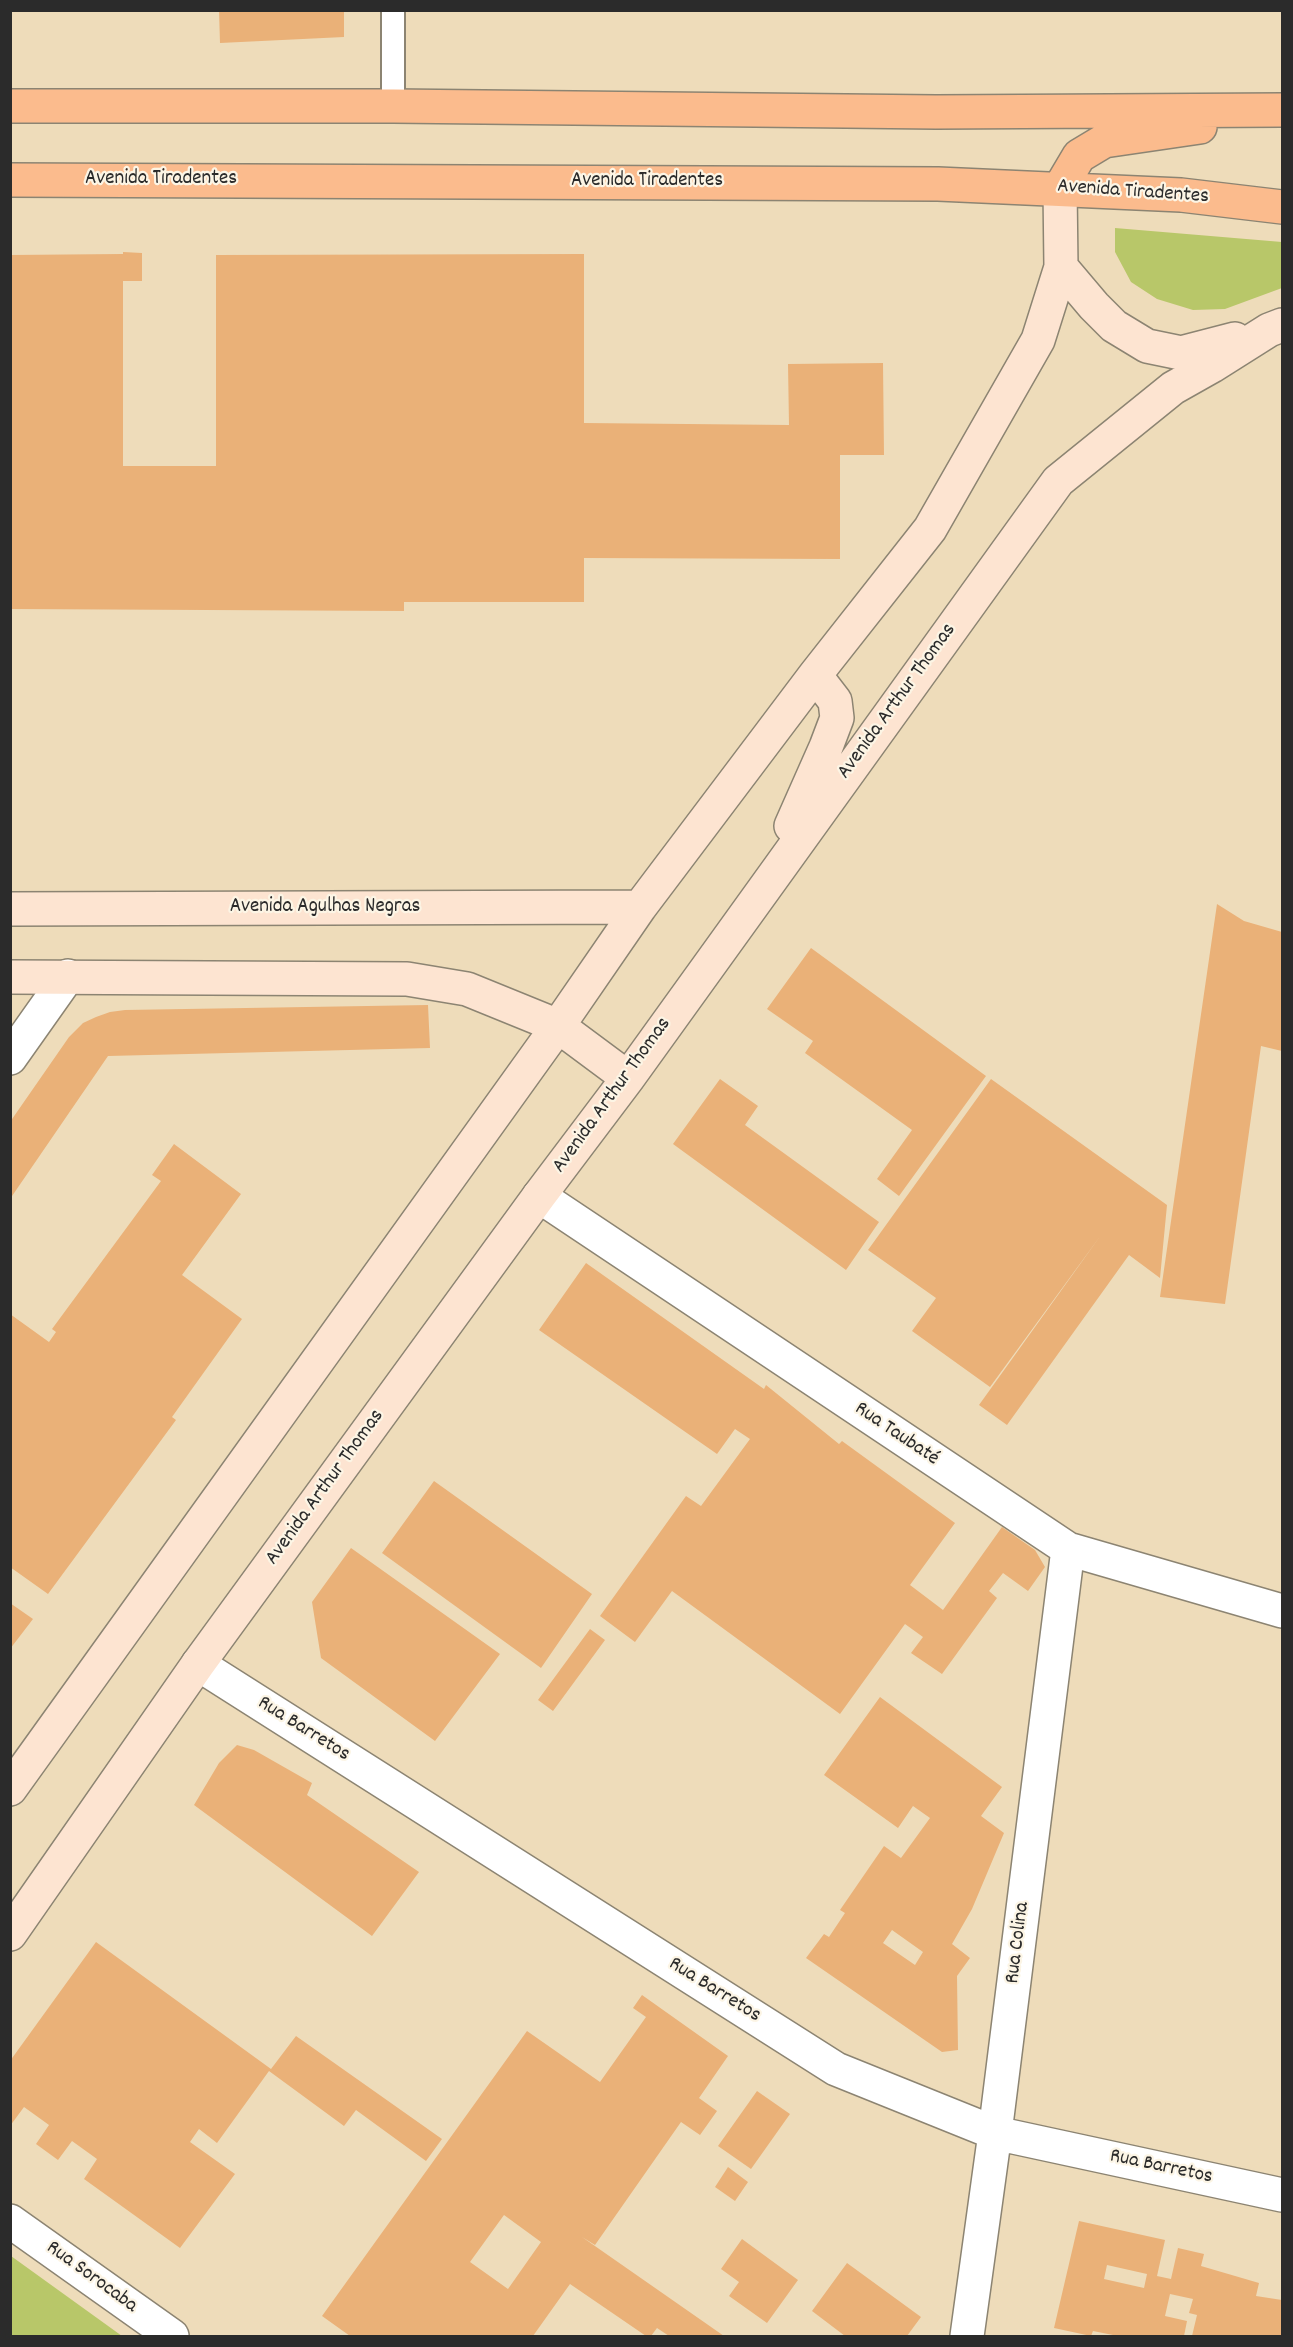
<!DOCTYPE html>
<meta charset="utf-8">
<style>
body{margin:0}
#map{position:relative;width:1293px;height:2347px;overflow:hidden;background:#eedcba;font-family:Dekko,sans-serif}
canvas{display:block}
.frame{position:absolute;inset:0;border:12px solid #2b2b2b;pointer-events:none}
</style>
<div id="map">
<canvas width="1293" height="2347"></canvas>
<div class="frame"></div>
</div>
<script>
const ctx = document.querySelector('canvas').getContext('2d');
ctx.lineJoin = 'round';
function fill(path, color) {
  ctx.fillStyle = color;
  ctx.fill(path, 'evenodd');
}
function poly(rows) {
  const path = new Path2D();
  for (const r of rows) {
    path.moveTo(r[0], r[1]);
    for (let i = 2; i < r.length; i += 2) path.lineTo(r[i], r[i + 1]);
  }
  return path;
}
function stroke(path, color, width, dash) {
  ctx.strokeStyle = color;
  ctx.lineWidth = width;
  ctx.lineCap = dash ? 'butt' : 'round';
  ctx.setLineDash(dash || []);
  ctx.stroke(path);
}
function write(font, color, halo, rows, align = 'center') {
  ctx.font = font + ' Dekko,sans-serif';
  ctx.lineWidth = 4.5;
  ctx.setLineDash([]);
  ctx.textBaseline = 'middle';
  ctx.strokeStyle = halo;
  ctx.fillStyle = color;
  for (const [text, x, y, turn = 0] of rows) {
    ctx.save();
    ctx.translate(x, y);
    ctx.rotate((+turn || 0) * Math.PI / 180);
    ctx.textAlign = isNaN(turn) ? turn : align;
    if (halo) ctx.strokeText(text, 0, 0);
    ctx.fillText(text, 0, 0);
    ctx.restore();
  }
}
const green = poly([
 [1115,228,1282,242,1282,288,1225,309,1193,310,1157,299,1131,282,1115,252],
 [10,2256,11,2256,122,2336,11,2336]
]);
const building = poly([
 [219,10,344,10,344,37,220,43],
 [123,252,142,253,142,281,123,281,123,466,216,466,216,255,584,254,584,423,789,425,788,364,883,363,884,455,840,455,840,559,584,558,584,602,404,602,404,611,10,609,10,255,123,254],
 [1217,904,1244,921,1282,932,1282,1051,1261,1046,1225,1304,1160,1297],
 [811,948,986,1076,899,1196,877,1179,912,1130,805,1053,813,1041,767,1009],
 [428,1005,430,1048,108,1056,10,1199,10,1122,69,1037,83,1023,96,1017,110,1012,125,1010],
 [720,1079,758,1106,745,1125,879,1222,846,1270,673,1144],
 [991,1079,1167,1205,1160,1278,1129,1255,1007,1425,979,1405,1101,1235,990,1387,912,1331,936,1298,868,1250],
 [174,1144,241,1194,182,1275,242,1319,172,1417,176,1420,48,1594,10,1567,10,1314,49,1342,56,1332,52,1329,161,1181,152,1175],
 [586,1263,764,1389,766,1385,839,1444,842,1441,955,1523,910,1585,943,1610,1002,1527,1035,1550,1045,1567,1028,1591,1003,1573,989,1591,997,1598,942,1674,911,1653,923,1637,905,1624,840,1714,672,1591,635,1642,600,1616,686,1496,701,1506,750,1439,735,1429,717,1454,539,1330],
 [434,1481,592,1594,541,1668,382,1553],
 [351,1548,500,1654,435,1741,321,1658,312,1602],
 [10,1603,33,1619,10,1649],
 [590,1629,605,1640,553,1711,538,1700],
 [880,1697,1002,1787,981,1816,1004,1833,972,1909,952,1944,970,1958,957,1976,958,2050,942,2052,806,1958,824,1934,829,1937,845,1913,840,1910,884,1846,901,1858,930,1818,913,1806,898,1828,824,1775],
 [892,1930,923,1952,915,1965,883,1943],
 [237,1745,254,1750,312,1783,307,1795,419,1872,372,1936,194,1805,219,1763],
 [96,1942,271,2069,296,2036,442,2139,426,2161,356,2110,344,2126,269,2071,217,2143,199,2129,190,2142,235,2174,180,2248,84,2179,97,2159,72,2141,58,2160,36,2144,49,2125,24,2107,10,2126,10,2061],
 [642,1995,728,2056,699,2098,717,2111,700,2135,681,2122,595,2245,582,2237,724,2336,669,2336,657,2328,651,2336,646,2336,570,2284,533,2336,350,2336,322,2316,527,2031,600,2082,646,2017,633,2008],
 [504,2215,541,2242,508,2289,470,2262],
 [757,2091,790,2114,751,2169,718,2146],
 [728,2167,748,2182,735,2201,715,2187],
 [1079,2221,1165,2240,1157,2276,1171,2279,1178,2248,1204,2254,1201,2266,1259,2283,1256,2296,1282,2300,1282,2336,1192,2336,1197,2315,1189,2313,1193,2299,1170,2294,1165,2316,1187,2321,1184,2336,1118,2336,1093,2331,1091,2336,1054,2328],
 [1107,2265,1147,2274,1144,2288,1104,2279],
 [742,2239,798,2280,767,2323,729,2296,739,2282,721,2269],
 [847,2263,921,2317,907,2336,845,2336,812,2311]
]);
const lane = poly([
 [393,10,393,106]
]);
const street = poly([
 [10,1058,68,976],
 [539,1196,1068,1549,1282,1611],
 [198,1664,836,2069,995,2133,1282,2195],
 [10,2221,172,2336],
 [967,2336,995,2133,1068,1549]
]);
const secondary = poly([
 [1061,267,1094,306,1114,326,1147,346,1181,353,1235,339],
 [791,826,826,747,837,718,835,701,815,675],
 [10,909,640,907],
 [10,977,407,979,467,989,558,1026,628,1078],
 [10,1789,558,1026,640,907,815,675,930,529,1038,340,1061,267,1060,188],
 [10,1934,198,1664,539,1196,628,1078,1058,481,1173,388,1212,366,1269,330,1282,325]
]);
const primary = poly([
 [10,106,393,106,936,112,1282,110],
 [10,180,938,184,1181,195,1282,207],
 [1060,188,1079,156,1104,141,1200,127]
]);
const streetNames = [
 ["Avenida Tiradentes",161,180],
 ["Avenida Tiradentes",647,182],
 ["Avenida Tiradentes",1133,193,4],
 ["Avenida Arthur Thomas",898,702,-54],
 ["Avenida Agulhas Negras",325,908],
 ["Avenida Arthur Thomas",613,1096,-54],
 ["Rua Taubaté",896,1435,34],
 ["Avenida Arthur Thomas",326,1488,-54],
 ["Rua Barretos",303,1730,32],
 ["Rua Colina",1019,1943,-83],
 ["Rua Barretos",714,1991,32],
 ["Rua Barretos",1161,2168,12],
 ["Rua Sorocaba",91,2278,36]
];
fill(green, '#b8c769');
fill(building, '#eab178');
stroke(lane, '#8c8472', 26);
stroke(street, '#8c8472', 36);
stroke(secondary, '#8c8472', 36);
stroke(primary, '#8c8472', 36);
stroke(lane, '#fff', 22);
stroke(street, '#fff', 33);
stroke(secondary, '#fde4d1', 33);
stroke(primary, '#fbbb8d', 33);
write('21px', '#2b2b2b', '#fcf5e5', streetNames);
</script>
